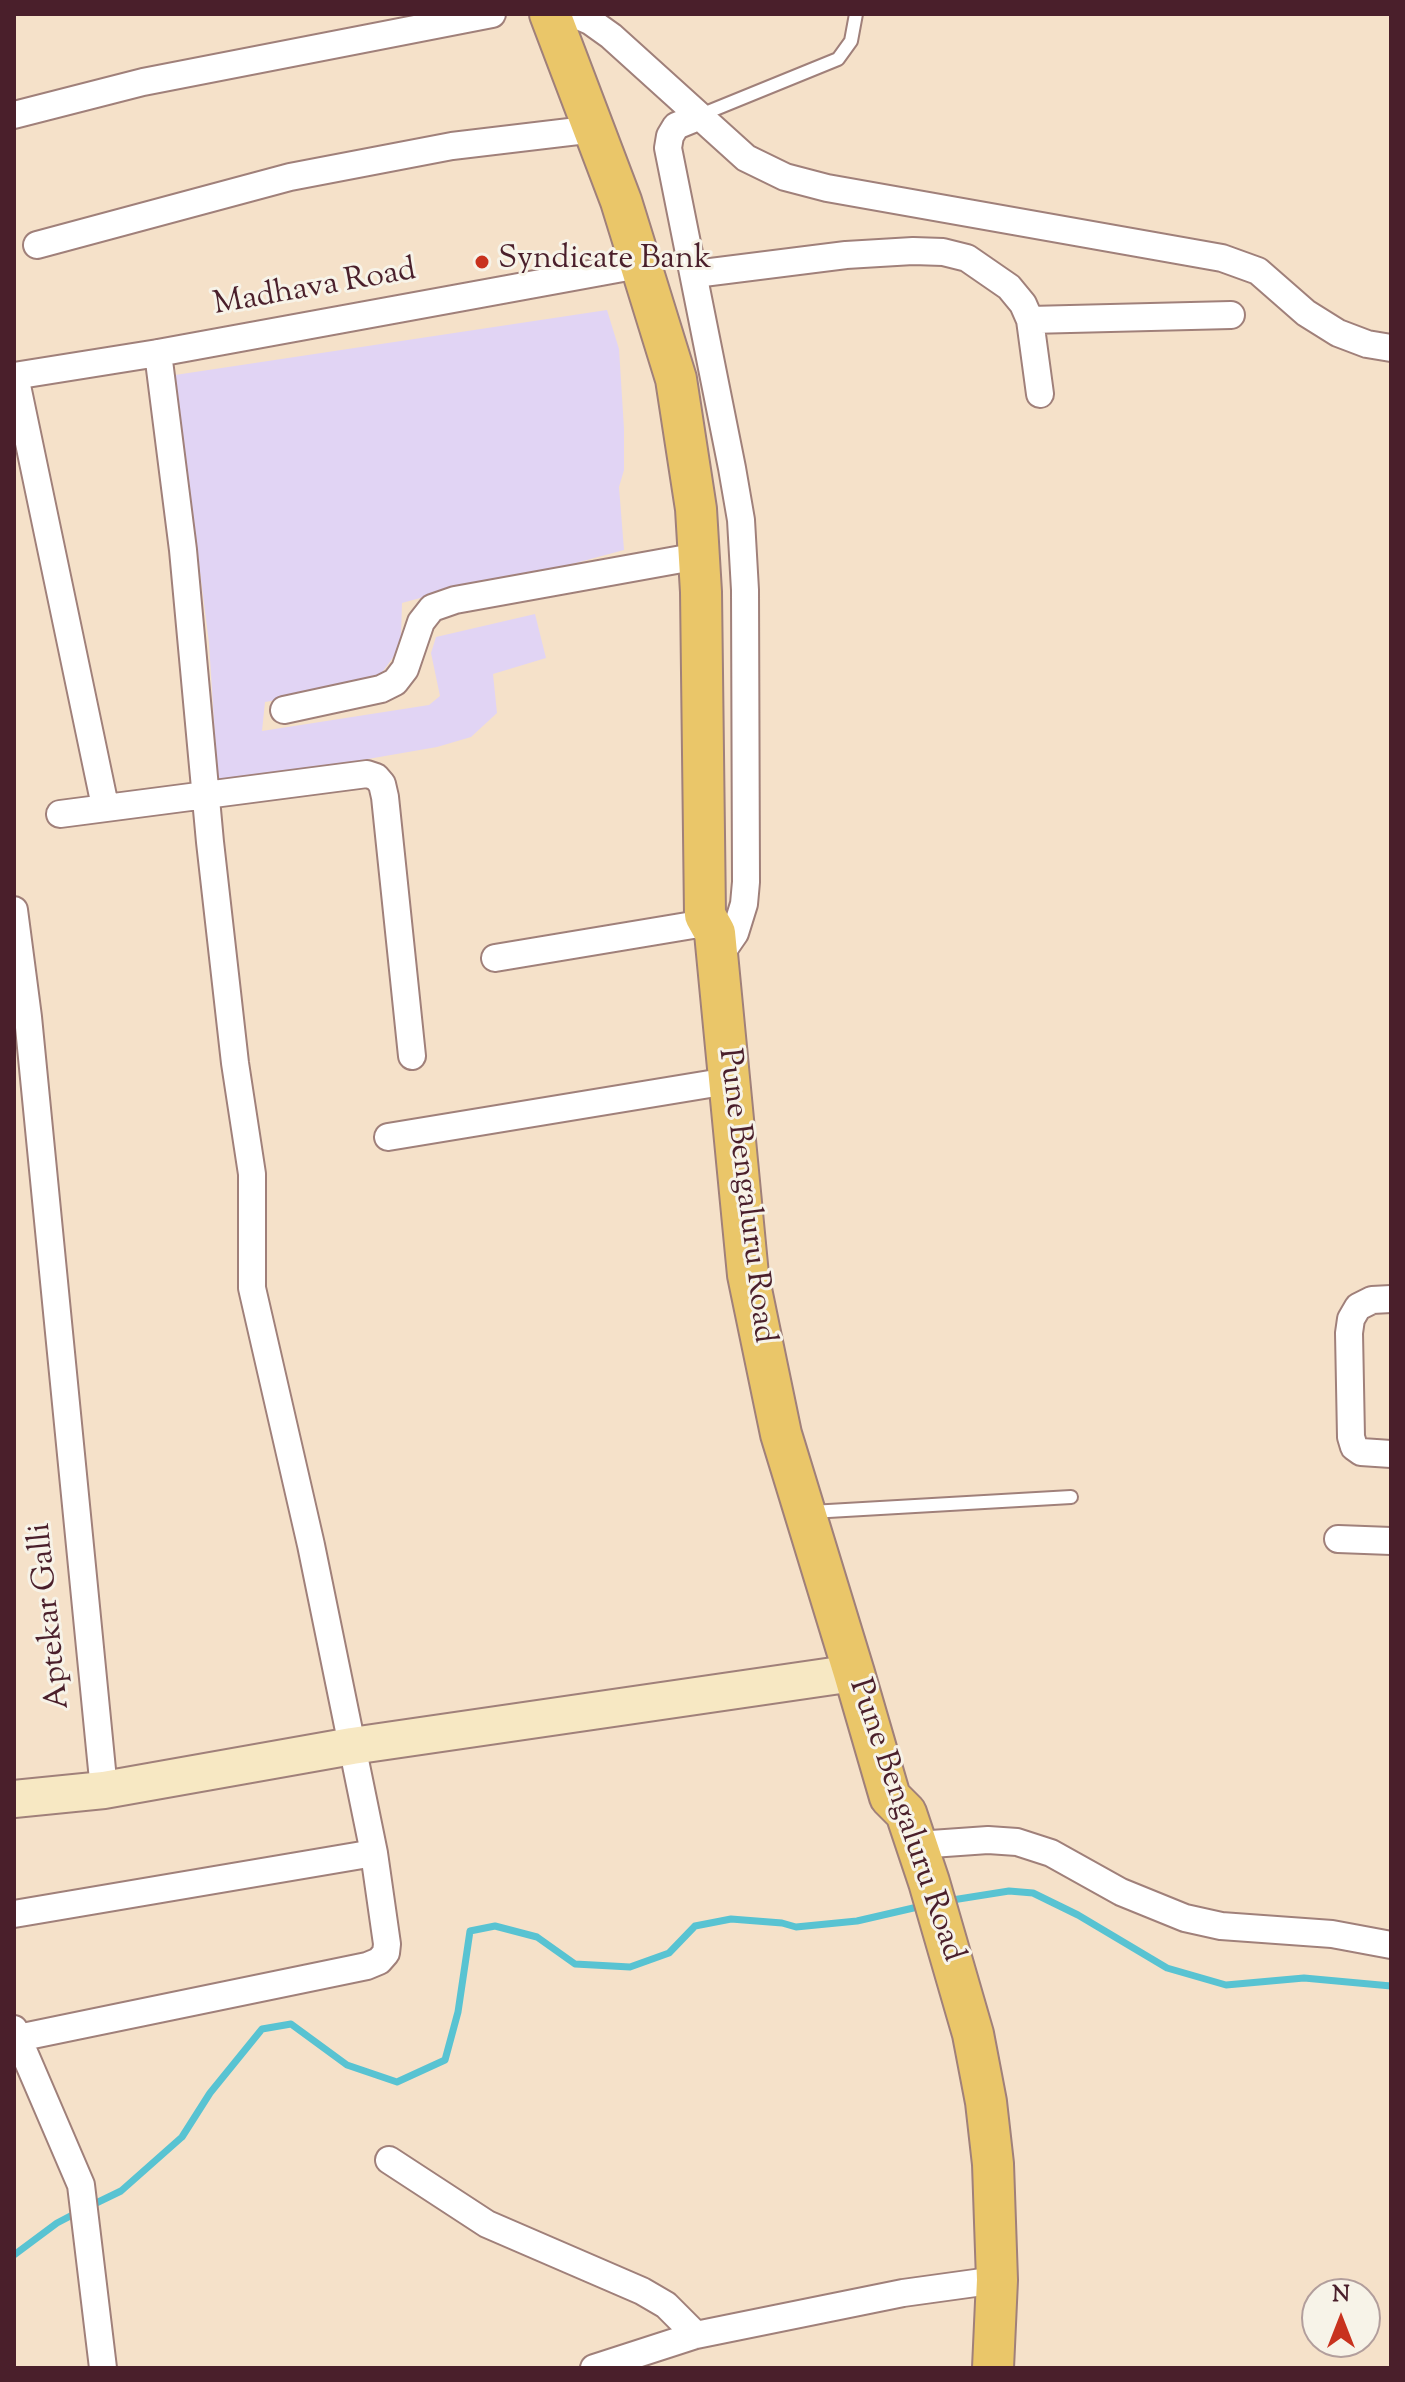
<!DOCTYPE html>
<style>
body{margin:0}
#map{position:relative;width:1405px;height:2382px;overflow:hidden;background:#f5e1c9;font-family:"Sorts Mill Goudy",serif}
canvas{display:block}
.frame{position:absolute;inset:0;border:16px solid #4a1f2b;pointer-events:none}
.north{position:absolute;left:1301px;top:2278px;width:80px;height:80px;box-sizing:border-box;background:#f7f3e8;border:2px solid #b29e9c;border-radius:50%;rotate:0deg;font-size:22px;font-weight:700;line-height:32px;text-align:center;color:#4a1f2b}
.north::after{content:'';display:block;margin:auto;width:28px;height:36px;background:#c8321e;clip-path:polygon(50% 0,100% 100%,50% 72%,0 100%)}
</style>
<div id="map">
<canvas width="1405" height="2382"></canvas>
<div class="frame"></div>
<div class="north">N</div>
</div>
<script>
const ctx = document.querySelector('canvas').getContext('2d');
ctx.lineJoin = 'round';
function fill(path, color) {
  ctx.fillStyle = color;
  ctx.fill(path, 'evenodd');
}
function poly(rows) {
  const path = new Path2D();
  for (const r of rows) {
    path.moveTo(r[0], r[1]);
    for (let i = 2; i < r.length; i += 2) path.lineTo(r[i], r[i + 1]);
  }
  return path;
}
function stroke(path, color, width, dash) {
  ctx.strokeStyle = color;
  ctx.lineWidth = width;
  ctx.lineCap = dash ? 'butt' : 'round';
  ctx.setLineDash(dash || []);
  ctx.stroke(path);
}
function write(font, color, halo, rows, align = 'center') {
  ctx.font = font + ' "Sorts Mill Goudy",serif';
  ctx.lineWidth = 6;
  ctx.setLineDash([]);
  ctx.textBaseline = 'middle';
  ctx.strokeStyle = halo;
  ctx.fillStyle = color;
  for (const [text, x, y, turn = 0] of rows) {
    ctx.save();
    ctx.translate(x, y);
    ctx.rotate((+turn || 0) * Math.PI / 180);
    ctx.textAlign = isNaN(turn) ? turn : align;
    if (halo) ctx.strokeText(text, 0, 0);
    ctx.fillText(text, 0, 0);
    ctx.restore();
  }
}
const built = poly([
 [607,310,619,349,624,429,624,470,619,487,624,550,509,581,489,579,402,603,401,636,394,656,381,674,362,686,265,702,262,731,429,705,440,696,431,653,436,637,535,614,546,658,493,674,497,713,471,737,437,747,218,785,209,643,175,375]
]);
const stream = poly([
 [946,1901,1009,1891,1033,1893,1078,1915,1167,1968,1226,1985,1304,1978,1391,1986],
 [90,2206,121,2191,182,2137,210,2093,262,2029,291,2024,347,2065,397,2082,445,2060,458,2012,470,1931,495,1926,537,1937,575,1964,630,1967,669,1953,695,1926,731,1919,782,1923,796,1927,857,1921,922,1906],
 [14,2255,57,2223,78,2212]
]);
const lane = poly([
 [698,116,838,59,851,41,856,14],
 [811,1512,1071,1497]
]);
const street = poly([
 [574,14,590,21,611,36,746,158,785,177,827,188,1222,258,1258,271,1306,313,1338,333,1367,344,1391,348],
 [14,115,143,82,492,14],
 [698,117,676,126,670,136,668,148,732,468,741,520,745,590,746,882,744,904,735,933,717,959,715,957],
 [37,245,290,177,452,146,578,131],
 [695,274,846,255,913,251,943,252,967,258,1009,287,1023,304,1030,320,1040,394],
 [1030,320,1231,315],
 [14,376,158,353,628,267],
 [15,376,105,806],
 [284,710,381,689,395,682,405,669,421,622,432,608,455,600,682,559],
 [60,814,367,774,376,777,382,784,385,797,412,1056],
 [14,910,28,1017,104,1790],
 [495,958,693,925],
 [388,1137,728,1081],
 [1391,1299,1372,1300,1358,1307,1351,1319,1349,1333,1351,1437,1354,1447,1361,1452,1391,1454],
 [1338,1539,1391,1541],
 [917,1845,988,1840,1017,1842,1051,1853,1121,1892,1185,1918,1221,1926,1332,1934,1391,1945],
 [14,1914,374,1853],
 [14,2029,81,2185,103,2368],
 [18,2038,367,1966,379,1961,386,1953,387,1944,374,1853,311,1545,252,1288,252,1174,235,1063,210,842,183,550,158,353],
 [389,2160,487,2224,642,2291,666,2305,696,2335],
 [594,2368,696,2335,903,2293,997,2280]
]);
const secondary = poly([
 [14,1799,104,1790,352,1746,854,1673]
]);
const primary = poly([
 [550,14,621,201,676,379,696,509,701,592,705,915,715,933,748,1275,781,1434,854,1673,890,1797,906,1813,929,1882,973,2034,986,2102,993,2164,997,2280,993,2368]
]);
const markers = [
 [482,262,8,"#c8321e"]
];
const poiNames = [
 ["Syndicate Bank",498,262]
];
const streetNames = [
 ["Madhava Road",315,290,-10],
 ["Pune Bengaluru Road",744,1196,83],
 ["Aptekar Galli",52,1616,-96],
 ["Pune Bengaluru Road",904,1821,71]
];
fill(built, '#e1d4f4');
stroke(stream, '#58c3d2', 7);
stroke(lane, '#a0807a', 16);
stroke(street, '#a0807a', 30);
stroke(secondary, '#a0807a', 40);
stroke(primary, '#a0807a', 44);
stroke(lane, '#fff', 12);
stroke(street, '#fff', 26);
stroke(secondary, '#f7e8c3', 36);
stroke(primary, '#eac669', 40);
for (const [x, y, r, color] of markers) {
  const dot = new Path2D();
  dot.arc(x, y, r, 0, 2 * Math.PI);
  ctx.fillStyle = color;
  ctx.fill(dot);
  stroke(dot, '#f7f3e8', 3);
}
write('32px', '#4a1f2b', '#f7f3e8', poiNames, 'left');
write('32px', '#4a1f2b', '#f7f3e8', streetNames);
</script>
